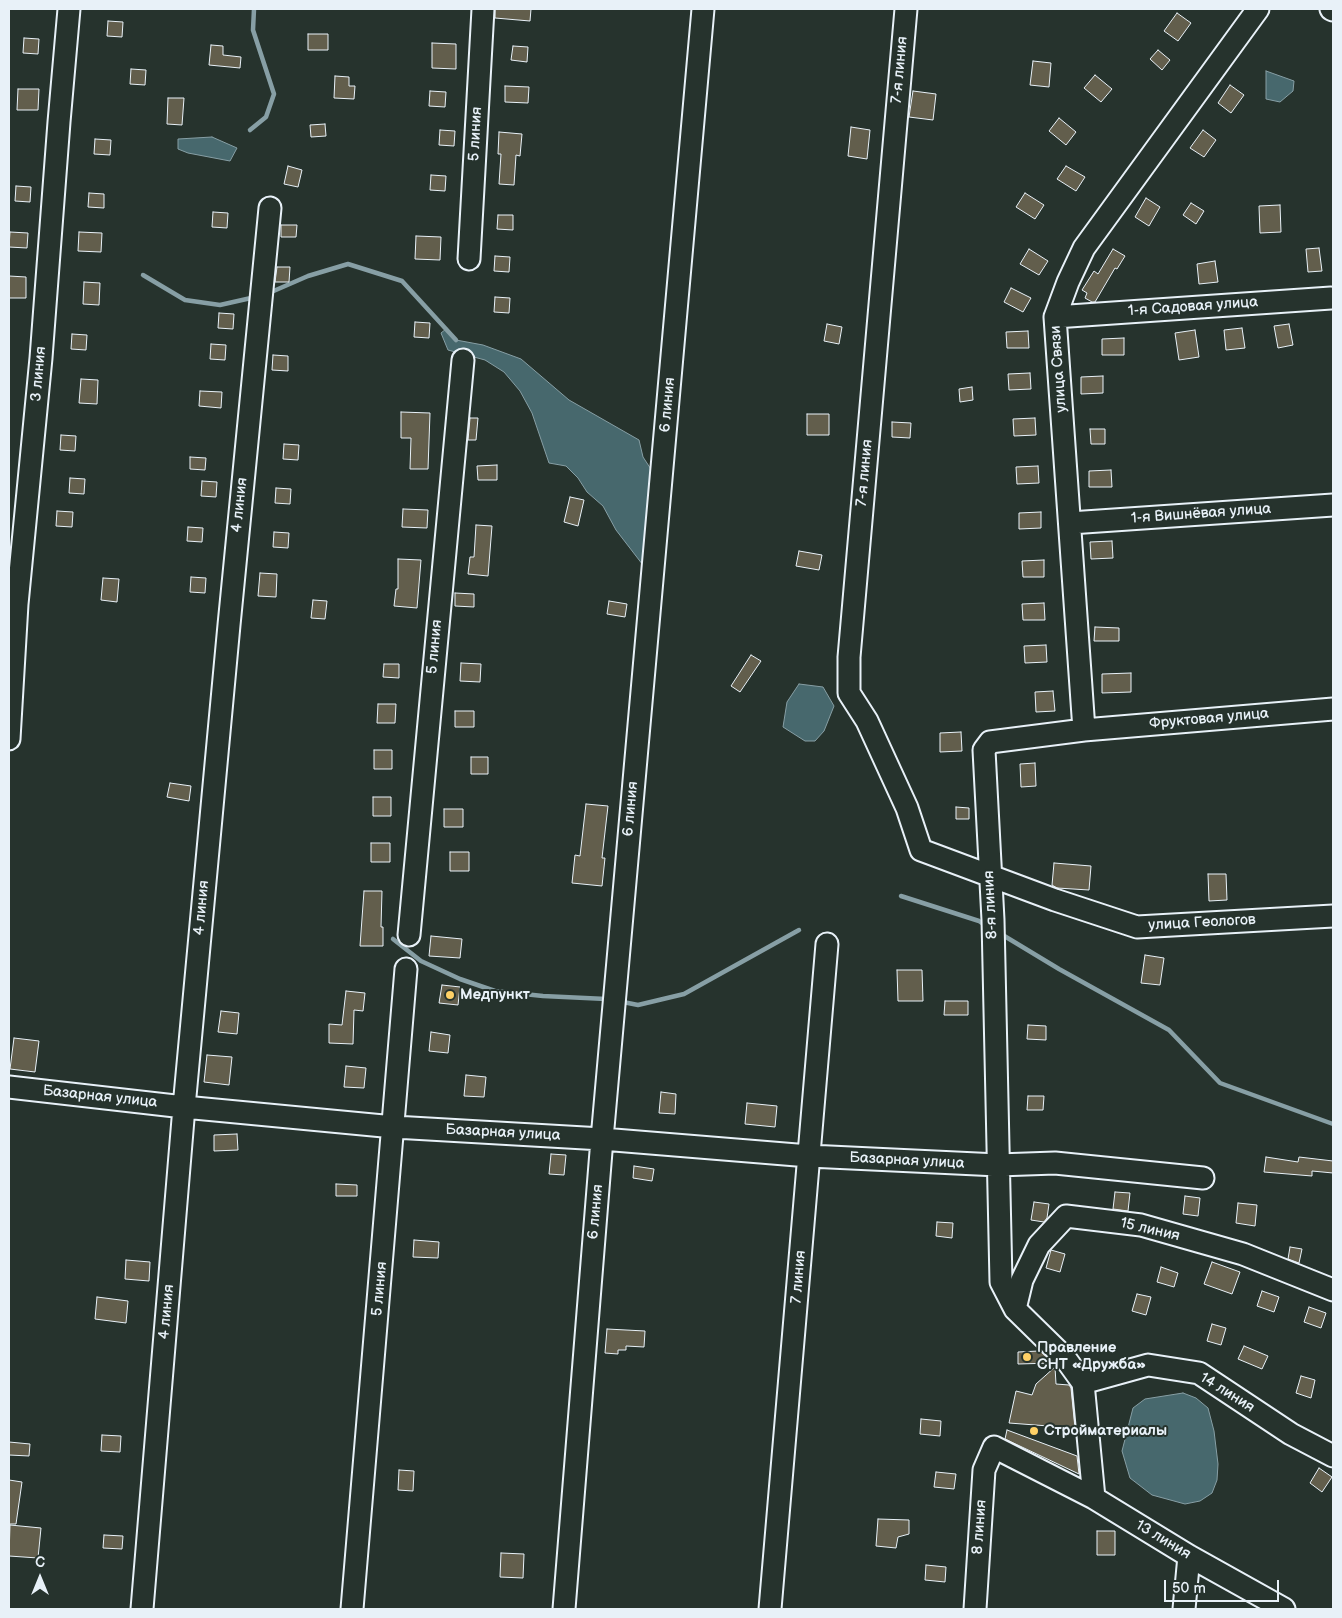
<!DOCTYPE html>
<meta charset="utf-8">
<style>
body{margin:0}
#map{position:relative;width:1342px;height:1618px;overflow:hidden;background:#26332d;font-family:"Balsamiq Sans",sans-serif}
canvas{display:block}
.frame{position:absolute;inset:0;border:10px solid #e8f1f8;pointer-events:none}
.north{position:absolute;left:15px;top:1553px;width:50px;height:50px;-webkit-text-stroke:4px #26332d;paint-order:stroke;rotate:0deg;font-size:14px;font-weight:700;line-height:20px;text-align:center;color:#e8f1f8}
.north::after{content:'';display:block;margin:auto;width:18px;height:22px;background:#e8f1f8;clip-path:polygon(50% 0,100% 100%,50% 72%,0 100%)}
.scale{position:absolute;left:1164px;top:1580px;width:115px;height:22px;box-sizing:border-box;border:2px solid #e8f1f8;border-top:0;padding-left:6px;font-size:15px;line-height:18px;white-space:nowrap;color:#e8f1f8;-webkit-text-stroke:4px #26332d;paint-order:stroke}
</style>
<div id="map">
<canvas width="1342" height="1618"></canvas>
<div class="frame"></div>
<div class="north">С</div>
<div class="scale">50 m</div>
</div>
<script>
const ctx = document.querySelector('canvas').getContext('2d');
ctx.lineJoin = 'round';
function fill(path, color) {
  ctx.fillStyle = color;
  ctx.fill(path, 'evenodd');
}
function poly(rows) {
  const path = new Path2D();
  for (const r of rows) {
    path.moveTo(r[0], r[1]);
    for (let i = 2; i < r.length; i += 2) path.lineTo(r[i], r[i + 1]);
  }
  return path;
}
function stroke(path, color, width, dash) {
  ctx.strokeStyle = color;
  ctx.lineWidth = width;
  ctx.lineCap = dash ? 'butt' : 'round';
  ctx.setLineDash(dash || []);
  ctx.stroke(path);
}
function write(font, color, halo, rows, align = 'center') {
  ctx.font = font + ' "Balsamiq Sans",sans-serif';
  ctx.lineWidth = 4;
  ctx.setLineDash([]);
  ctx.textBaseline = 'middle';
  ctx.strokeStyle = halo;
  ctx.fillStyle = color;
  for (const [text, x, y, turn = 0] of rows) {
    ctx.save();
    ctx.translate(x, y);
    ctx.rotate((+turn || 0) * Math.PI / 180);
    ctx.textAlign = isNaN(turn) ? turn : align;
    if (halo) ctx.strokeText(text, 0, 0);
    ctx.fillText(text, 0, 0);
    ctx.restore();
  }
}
const water = poly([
 [1266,71,1294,81,1293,91,1280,102,1266,99,1266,71],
 [212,137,237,148,230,161,188,153,178,149,178,139,212,137],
 [446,329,456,340,483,345,521,359,569,400,639,440,643,457,660,483,646,569,616,530,603,506,587,492,578,478,566,466,549,463,532,413,520,391,504,372,485,360,448,350,441,333,446,329],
 [799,684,823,687,834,706,824,731,815,741,805,741,783,727,787,702,799,684],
 [1183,1393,1196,1398,1208,1408,1214,1431,1218,1464,1217,1480,1212,1493,1200,1501,1185,1504,1152,1495,1130,1478,1122,1451,1133,1408,1145,1399,1183,1393]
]);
const stream = poly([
 [250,130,266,117,274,94,253,30,254,9],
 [143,275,185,300,220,305,251,298],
 [269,293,308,276,348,264,402,281,456,340],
 [901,896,979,921,986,926],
 [1001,934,1059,969,1169,1030,1220,1083,1333,1124],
 [393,939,421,961,460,979,495,991,543,996,606,999],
 [623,1002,638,1005,684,994,799,930]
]);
const building = poly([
 [495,9,531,9,530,21,495,18,495,9],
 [1177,13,1191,23,1178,41,1164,31,1177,13],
 [108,21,123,22,122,37,107,36,108,21],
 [308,34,328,34,328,50,308,50,308,34],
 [24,38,39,39,38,54,23,53,24,38],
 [432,43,456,44,456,69,432,68,432,43],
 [211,45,223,46,223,55,241,57,240,68,209,65,211,45],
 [513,46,528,47,527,62,511,60,513,46],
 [1158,50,1170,60,1162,70,1150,59,1158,50],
 [1033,61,1051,63,1049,87,1030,85,1033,61],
 [131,69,146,70,145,85,130,84,131,69],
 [1095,75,1112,89,1101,102,1084,88,1095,75],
 [335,76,349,77,349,86,355,86,354,99,334,98,335,76],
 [1230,85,1244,95,1231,113,1218,103,1230,85],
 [505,86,529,87,528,103,505,102,505,86],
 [18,89,39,89,38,110,17,110,18,89],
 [430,91,446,92,445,107,429,106,430,91],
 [913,91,936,94,933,120,909,117,913,91],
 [168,98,184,98,182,125,167,124,168,98],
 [1059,118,1076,132,1066,145,1049,131,1059,118],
 [325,124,326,136,311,137,310,125,325,124],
 [851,127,870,130,867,159,848,156,851,127],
 [440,130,455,131,454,146,439,145,440,130],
 [1203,130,1216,140,1204,157,1190,148,1203,130],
 [499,132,522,134,520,156,516,155,514,185,499,184,501,154,498,154,499,132],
 [95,139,111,140,110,155,94,154,95,139],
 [288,166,302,170,298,187,284,184,288,166],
 [1066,166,1085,177,1076,191,1057,179,1066,166],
 [431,175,446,176,445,191,430,190,431,175],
 [16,186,31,187,30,202,15,201,16,186],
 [89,193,104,194,104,208,88,207,89,193],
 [1025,193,1044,205,1035,219,1016,207,1025,193],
 [1146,198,1160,207,1149,226,1135,217,1146,198],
 [1191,203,1204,211,1196,224,1183,215,1191,203],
 [1280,205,1281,232,1260,233,1259,206,1280,205],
 [213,212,228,213,227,228,212,227,213,212],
 [498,215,513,215,513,230,497,229,498,215],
 [281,225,297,225,296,237,281,237,281,225],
 [10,232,28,233,27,248,9,247,10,232],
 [79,232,102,233,101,252,78,251,79,232],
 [416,236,441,237,440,260,415,259,416,236],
 [1319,248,1322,271,1308,272,1306,249,1319,248],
 [1029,249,1048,261,1039,275,1020,264,1029,249],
 [1113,249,1125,256,1117,269,1115,268,1095,302,1092,302,1085,298,1087,293,1082,290,1094,271,1098,274,1113,249],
 [495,256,510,257,509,272,494,271,495,256],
 [1215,261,1218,282,1199,284,1197,264,1215,261],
 [277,267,290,267,289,282,275,282,277,267],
 [9,276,26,277,26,298,9,298,9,276],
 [84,282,100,283,99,305,83,304,84,282],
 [1011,288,1031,298,1023,312,1004,302,1011,288],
 [495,297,510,298,509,313,494,312,495,297],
 [219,313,234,314,233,329,218,328,219,313],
 [415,322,430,323,429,338,414,337,415,322],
 [827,324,842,327,839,344,824,341,827,324],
 [1289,324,1293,345,1278,348,1274,326,1289,324],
 [1242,328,1245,348,1226,350,1224,330,1242,328],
 [1195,330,1199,357,1179,360,1175,333,1195,330],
 [1028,331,1029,348,1007,348,1006,332,1028,331],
 [72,334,87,335,86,350,71,349,72,334],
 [1124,338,1124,355,1102,355,1102,339,1124,338],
 [211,344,226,345,225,360,210,359,211,344],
 [273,355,288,356,288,371,272,370,273,355],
 [1030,373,1031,389,1009,390,1008,374,1030,373],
 [1103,376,1103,393,1081,394,1081,377,1103,376],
 [81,379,98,380,97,404,79,403,81,379],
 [972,387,973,400,960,402,959,389,972,387],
 [200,391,222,392,221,408,199,406,200,391],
 [401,412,430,413,428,469,410,469,411,438,401,438,401,412],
 [807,414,829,414,829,435,807,435,807,414],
 [470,418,478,418,476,440,468,440,470,418],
 [1035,418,1036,435,1014,436,1013,419,1035,418],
 [892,422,911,423,910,438,892,437,892,422],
 [1090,429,1105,429,1105,444,1091,444,1090,429],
 [61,435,76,436,75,451,60,450,61,435],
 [284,444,299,445,298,460,283,459,284,444],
 [190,457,206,458,205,470,190,469,190,457],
 [497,465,497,480,478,480,477,466,497,465],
 [1038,466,1039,483,1017,484,1016,467,1038,466],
 [1111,470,1112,487,1089,487,1089,471,1111,470],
 [70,478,85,479,84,494,69,493,70,478],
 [202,481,217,482,216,497,201,496,202,481],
 [276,488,291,489,290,504,275,503,276,488],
 [570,497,584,500,578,526,564,522,570,497],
 [403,509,428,510,427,528,402,527,403,509],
 [57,511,73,512,72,527,56,526,57,511],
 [1041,512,1041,528,1019,529,1019,513,1041,512],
 [476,525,492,526,488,576,468,574,470,557,474,557,476,525],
 [188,527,203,528,202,542,187,541,188,527],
 [274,532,289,533,288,548,273,547,274,532],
 [1112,541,1113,558,1091,559,1090,542,1112,541],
 [799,551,822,555,819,570,796,566,799,551],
 [398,559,421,560,417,608,394,606,396,589,398,589,398,559],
 [1044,560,1044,577,1023,577,1022,561,1044,560],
 [260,573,277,574,276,597,258,596,260,573],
 [191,577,206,578,205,593,190,592,191,577],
 [103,578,119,579,117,602,101,600,103,578],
 [455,593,474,594,474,607,455,606,455,593],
 [313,600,327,601,325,619,311,618,313,600],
 [609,601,627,604,625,617,607,614,609,601],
 [1044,603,1045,620,1023,620,1022,604,1044,603],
 [1095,627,1119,628,1119,641,1094,641,1095,627],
 [1046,645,1047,662,1025,663,1024,646,1046,645],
 [751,655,761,661,740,692,731,686,751,655],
 [461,663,481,664,480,682,460,681,461,663],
 [384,664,399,664,399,678,383,677,384,664],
 [1131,673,1131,692,1102,693,1102,674,1131,673],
 [1053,691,1055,711,1036,712,1035,692,1053,691],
 [378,704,396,704,395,723,377,723,378,704],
 [455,711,474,711,474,727,455,727,455,711],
 [961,732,962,751,940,752,940,733,961,732],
 [374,750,392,750,392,769,374,769,374,750],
 [471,757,488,757,488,774,471,774,471,757],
 [1035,763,1036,786,1021,787,1020,764,1035,763],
 [170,783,191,786,189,801,167,797,170,783],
 [373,797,391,797,391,816,373,816,373,797],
 [586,804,608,806,602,858,605,858,602,886,572,883,575,855,580,856,586,804],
 [956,807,969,808,969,819,956,819,956,807],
 [444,809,463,809,463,827,444,827,444,809],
 [371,843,390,843,390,862,371,862,371,843],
 [450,852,469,852,469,871,450,871,450,852],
 [1054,863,1091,866,1089,890,1057,888,1052,885,1054,863],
 [1208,874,1226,874,1227,900,1209,901,1208,874],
 [364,891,382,891,381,927,383,927,383,946,360,946,364,891],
 [431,936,462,939,460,958,429,956,431,936],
 [1145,955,1164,958,1160,985,1141,983,1145,955],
 [897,970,922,970,923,1001,898,1001,897,970],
 [442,985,460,987,458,1005,439,1003,442,985],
 [346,991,365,993,363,1011,354,1010,353,1044,329,1043,329,1024,342,1025,346,991],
 [945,1001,968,1001,968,1015,944,1015,945,1001],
 [221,1011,239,1013,237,1034,218,1032,221,1011],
 [1028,1025,1046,1026,1046,1040,1027,1039,1028,1025],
 [431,1032,450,1035,448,1053,429,1051,431,1032],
 [14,1038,39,1041,35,1072,10,1069,14,1038],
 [207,1055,232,1057,229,1085,204,1082,207,1055],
 [346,1066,366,1068,364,1088,344,1087,346,1066],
 [466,1075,486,1077,484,1097,464,1096,466,1075],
 [661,1092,676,1094,675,1114,659,1113,661,1092],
 [1028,1096,1044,1096,1043,1110,1027,1110,1028,1096],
 [747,1103,777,1106,775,1127,745,1124,747,1103],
 [237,1134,238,1150,214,1151,214,1135,237,1134],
 [551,1154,566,1155,564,1175,549,1174,551,1154],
 [1266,1157,1298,1162,1299,1157,1333,1161,1333,1173,1312,1171,1312,1176,1264,1172,1266,1157],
 [634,1166,654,1169,652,1181,633,1178,634,1166],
 [336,1184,357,1185,357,1196,336,1196,336,1184],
 [1115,1192,1130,1193,1128,1211,1113,1209,1115,1192],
 [1185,1196,1200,1198,1198,1216,1183,1214,1185,1196],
 [1034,1202,1049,1204,1047,1218,1044,1222,1031,1220,1034,1202],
 [1238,1203,1257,1205,1255,1226,1236,1223,1238,1203],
 [937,1222,953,1223,952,1238,936,1236,937,1222],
 [414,1240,439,1242,438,1258,413,1257,414,1240],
 [1290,1247,1302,1249,1299,1263,1288,1259,1290,1247],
 [1051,1250,1065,1254,1060,1272,1046,1268,1051,1250],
 [126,1260,150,1262,149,1281,125,1279,126,1260],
 [1212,1262,1240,1272,1232,1294,1204,1284,1212,1262],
 [1161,1267,1178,1273,1174,1287,1157,1282,1161,1267],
 [1262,1291,1279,1297,1274,1312,1257,1306,1262,1291],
 [1137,1294,1151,1297,1146,1315,1132,1311,1137,1294],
 [97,1297,128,1301,126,1323,95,1319,97,1297],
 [1309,1307,1326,1313,1321,1328,1304,1322,1309,1307],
 [1212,1324,1226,1328,1221,1345,1207,1341,1212,1324],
 [607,1329,645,1331,644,1347,626,1346,626,1350,618,1350,618,1354,605,1353,607,1329],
 [1244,1346,1268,1356,1262,1369,1238,1359,1244,1346],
 [1039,1350,1053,1363,1018,1364,1018,1352,1039,1351,1039,1350],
 [1055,1367,1056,1384,1069,1385,1071,1388,1075,1428,1009,1423,1016,1391,1032,1395,1036,1384,1055,1367],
 [1301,1376,1315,1380,1311,1398,1296,1393,1301,1376],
 [921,1419,941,1421,940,1436,920,1434,921,1419],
 [1007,1430,1077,1456,1079,1474,1005,1439,1007,1430],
 [102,1435,121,1436,120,1452,101,1451,102,1435],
 [9,1442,30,1444,29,1456,9,1455,9,1442],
 [1319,1468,1332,1477,1322,1492,1310,1483,1319,1468],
 [399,1470,414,1471,413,1491,398,1490,399,1470],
 [936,1472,956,1474,954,1489,934,1487,936,1472],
 [9,1480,22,1482,16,1524,9,1524,9,1480],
 [878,1519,909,1520,909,1534,898,1537,896,1548,876,1546,878,1519],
 [10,1525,41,1528,38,1558,9,1556,10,1525],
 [1097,1531,1115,1531,1115,1555,1097,1555,1097,1531],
 [104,1535,123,1536,122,1549,103,1548,104,1535],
 [501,1553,524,1554,523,1578,500,1577,501,1553],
 [926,1565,946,1567,945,1582,925,1580,926,1565]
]);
const minor = poly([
 [906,9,849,657,849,693,867,721,907,808,921,850,1055,900,1137,927,1333,916],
 [1331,9,1333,10],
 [469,259,483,9],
 [1055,317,1331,298],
 [1070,523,1333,505],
 [1084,730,1055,317,1068,282,1084,248,1258,9],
 [9,739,17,604,41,358,59,122,69,9],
 [409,935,463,360],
 [9,1087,184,1107,394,1127,602,1139,809,1156,998,1165,1055,1163,1203,1178],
 [1015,1309,1022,1280,1039,1245,1066,1216,1141,1225,1243,1254,1333,1290],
 [1083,1383,1148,1365,1199,1373,1291,1434,1333,1456],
 [1094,1498,1083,1383,1065,1358,1015,1309,1001,1282,993,920,984,750,990,742,1084,730,1333,709],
 [142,1609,184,1107,229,625,270,208],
 [352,1609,406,969],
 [564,1609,602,1139,703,9],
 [770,1609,827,944],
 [975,1609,984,1470,994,1447,1094,1498,1189,1556,1284,1609],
 [1184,1609,1189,1556]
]);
const markers = [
 [450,995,5,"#ffd166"],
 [1027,1357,5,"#ffd166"],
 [1034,1431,5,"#ffd166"]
];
const streetNames = [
 ["7-я линия",900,70,-85],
 ["5 линия",476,134,-87],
 ["1-я Садовая улица",1193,307,-4],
 ["улица Связи",1059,369,-94],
 ["3 линия",39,374,-85],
 ["6 линия",668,405,-85],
 ["7-я линия",865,473,-85],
 ["4 линия",240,505,-84],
 ["1-я Вишнёвая улица",1201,514,-4],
 ["5 линия",435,647,-85],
 ["Фруктовая улица",1209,719,-5],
 ["6 линия",631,809,-85],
 ["8-я линия",991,905,-93],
 ["4 линия",202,908,-85],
 ["улица Геологов",1202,923,-3],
 ["Базарная улица",100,1097,6],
 ["Базарная улица",503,1133,3],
 ["Базарная улица",907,1161,3],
 ["6 линия",596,1212,-85],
 ["15 линия",1150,1230,13],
 ["7 линия",799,1277,-85],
 ["5 линия",380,1289,-85],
 ["4 линия",167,1312,-85],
 ["14 линия",1227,1393,32],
 ["8 линия",980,1527,-86],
 ["13 линия",1163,1540,31]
];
const poiNames = [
 ["Медпункт",460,995],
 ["Правление",1037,1348],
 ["СНТ «Дружба»",1037,1365],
 ["Стройматериалы",1044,1431]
];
fill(water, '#47686d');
stroke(water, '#879fa5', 1);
stroke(stream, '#879fa5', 4.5);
fill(building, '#625e4c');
stroke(building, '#e8f1f8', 1);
stroke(minor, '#e8f1f8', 25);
stroke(minor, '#26332d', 21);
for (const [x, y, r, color] of markers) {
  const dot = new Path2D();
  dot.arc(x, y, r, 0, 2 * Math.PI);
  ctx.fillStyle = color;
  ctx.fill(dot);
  stroke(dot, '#26332d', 2);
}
write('15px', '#e8f1f8', '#26332d', streetNames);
write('bold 15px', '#e8f1f8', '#26332d', poiNames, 'left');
</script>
